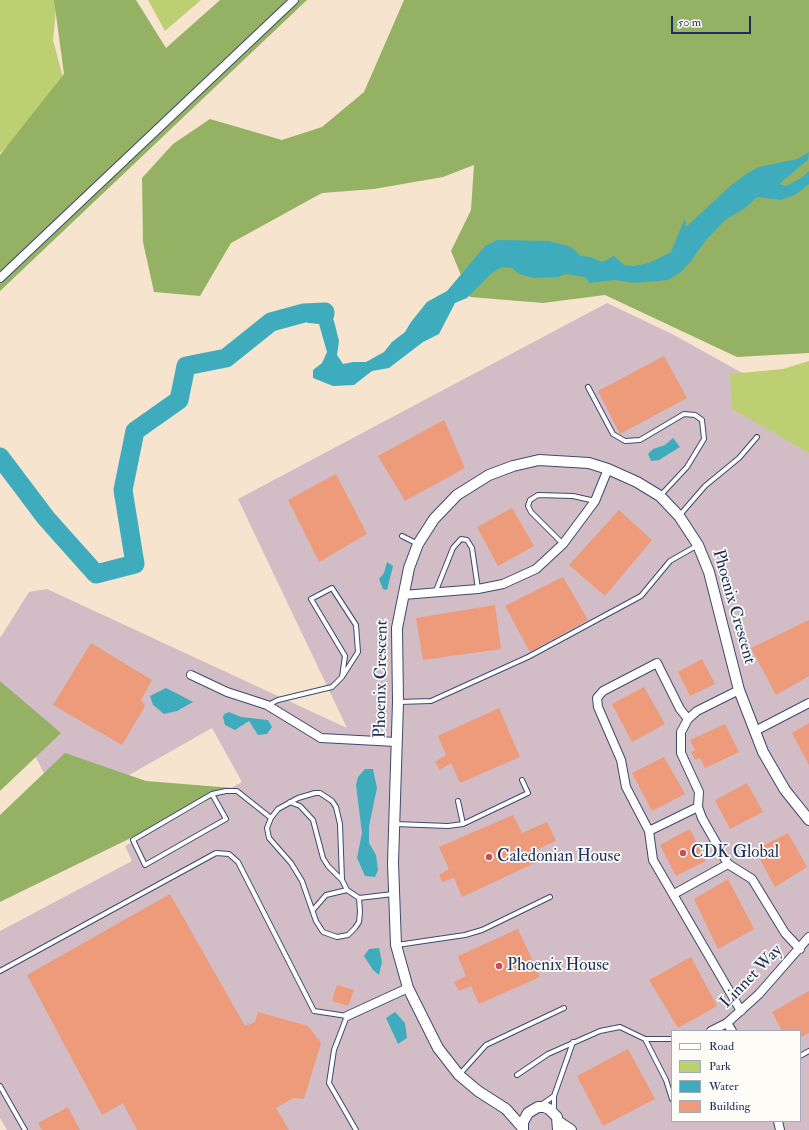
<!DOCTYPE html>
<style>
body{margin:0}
#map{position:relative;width:809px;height:1130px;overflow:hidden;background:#f7e4ce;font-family:"IM FELL Double Pica",serif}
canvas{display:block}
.legend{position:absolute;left:671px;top:1030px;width:130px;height:92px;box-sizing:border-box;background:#fdfcf7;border:1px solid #a3aaba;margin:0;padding:5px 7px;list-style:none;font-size:12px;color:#1b2f5e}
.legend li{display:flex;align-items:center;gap:8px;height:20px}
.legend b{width:20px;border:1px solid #a3aaba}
.scale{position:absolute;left:671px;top:16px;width:80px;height:18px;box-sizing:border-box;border:2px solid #1b2f5e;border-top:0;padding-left:5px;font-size:12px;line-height:14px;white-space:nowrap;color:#1b2f5e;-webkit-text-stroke:3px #fdfcf7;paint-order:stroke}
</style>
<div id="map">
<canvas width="809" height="1130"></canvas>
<ul class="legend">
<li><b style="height:5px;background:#fff"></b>Road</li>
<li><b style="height:11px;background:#bccf72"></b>Park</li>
<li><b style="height:11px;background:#3facbd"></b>Water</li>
<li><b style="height:11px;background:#ed9b7a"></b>Building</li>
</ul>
<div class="scale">50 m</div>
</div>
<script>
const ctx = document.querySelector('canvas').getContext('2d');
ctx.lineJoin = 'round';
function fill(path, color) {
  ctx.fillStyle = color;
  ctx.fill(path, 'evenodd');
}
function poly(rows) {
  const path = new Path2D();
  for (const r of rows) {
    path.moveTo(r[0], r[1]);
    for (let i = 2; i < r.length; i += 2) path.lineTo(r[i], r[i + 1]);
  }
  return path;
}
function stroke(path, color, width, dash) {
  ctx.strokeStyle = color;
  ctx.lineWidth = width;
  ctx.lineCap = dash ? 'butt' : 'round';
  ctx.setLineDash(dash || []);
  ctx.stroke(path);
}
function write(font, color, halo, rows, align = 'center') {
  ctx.font = font + ' "IM FELL Double Pica",serif';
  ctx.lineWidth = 3.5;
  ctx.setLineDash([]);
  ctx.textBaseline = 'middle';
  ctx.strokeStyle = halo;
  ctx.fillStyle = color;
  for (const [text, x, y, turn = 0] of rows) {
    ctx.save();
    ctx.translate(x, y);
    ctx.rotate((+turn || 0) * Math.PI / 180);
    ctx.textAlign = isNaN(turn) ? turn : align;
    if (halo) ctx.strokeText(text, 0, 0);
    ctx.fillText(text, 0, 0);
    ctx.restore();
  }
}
const industrial = poly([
 [607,303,674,335,755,380,809,403,809,1130,7,1130,0,1118,0,931,132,861,125,846,242,782,212,728,64,812,0,688,0,638,29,592,47,589,347,728,238,499],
 [672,1031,800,1031,800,1121,672,1121]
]);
const green = poly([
 [0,0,57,0,53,40,67,92,0,153],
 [148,0,201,0,165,31],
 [809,361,809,453,732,409,730,374,783,369]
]);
const forest = poly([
 [54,0,136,0,166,48,220,0,307,0,0,291,0,155,64,74],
 [404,0,809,0,809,353,737,357,605,295,543,303,470,297,451,251,471,210,474,165,443,177,374,189,322,193,231,243,200,296,154,292,143,242,142,178,173,144,210,119,282,140,322,127,364,92],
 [0,681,61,733,0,791],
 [65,753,146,781,233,788,0,902,0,815]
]);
const water = poly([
 [809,152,808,160,779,184,786,186,801,178,809,171,809,184,795,195,781,200,757,197,744,209,725,220,706,240,691,261,681,272,668,280,635,283,614,280,590,283,585,277,566,274,558,277,534,278,519,274,512,268,502,267,492,273,467,298,455,303,439,334,423,342,389,368,372,371,354,385,333,386,313,378,313,370,322,363,327,352,319,324,308,323,300,310,306,306,326,303,334,321,339,341,337,355,343,364,353,362,366,362,384,352,392,342,405,332,411,322,427,302,447,291,485,246,497,240,549,241,571,247,581,256,591,257,602,262,614,256,624,265,634,266,649,263,671,252,685,218,686,227,729,187,746,174,759,167,797,159],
 [673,438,680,447,659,460,651,461,648,454,653,449,665,445],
 [387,562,393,566,387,590,383,589,379,579,384,573],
 [166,688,180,695,193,702,177,711,164,714,153,705,150,696],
 [229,712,241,717,268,720,272,727,267,734,258,735,249,721,235,730,225,725,223,717,224,714],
 [365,769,373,769,377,788,369,826,369,843,376,855,378,870,375,877,365,876,357,858,362,833,356,785,358,777],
 [379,948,382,962,379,975,373,970,364,956,369,949],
 [395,1012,405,1023,407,1038,398,1044,386,1018]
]);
const river = poly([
 [0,457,46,518,96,574,135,564,123,490,135,431,179,400,186,366,226,358,271,322,304,313,325,312,325,314]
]);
const building = poly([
 [664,356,687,398,620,434,598,391],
 [444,420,465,468,405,501,378,456],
 [336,474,367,534,319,562,288,500],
 [512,508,534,546,498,566,477,527],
 [619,510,652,540,605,596,569,565],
 [563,577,588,620,530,652,505,606],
 [495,605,501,649,423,660,416,618],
 [809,620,809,676,776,695,751,648],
 [91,643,152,680,141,700,145,706,122,745,53,705],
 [702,659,715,684,690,696,678,672],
 [644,687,665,724,632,742,612,704],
 [499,708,520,757,460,783,451,763,440,770,435,762,446,755,438,736],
 [809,723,809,765,792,733],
 [725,724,739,752,705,768,700,758,695,760,691,752,695,750,690,740],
 [664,757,685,794,652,811,632,773],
 [747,783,763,812,730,829,715,800],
 [513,815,522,833,547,822,556,841,532,852,537,862,462,897,454,878,442,882,439,875,449,869,439,847],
 [690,829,706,861,676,876,660,845],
 [788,833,807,867,775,887,755,850],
 [728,879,754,929,718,949,694,899],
 [170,894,245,1026,255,1022,258,1012,308,1026,321,1043,304,1099,293,1098,276,1108,289,1130,137,1130,123,1103,102,1115,27,975],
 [518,929,540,977,479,1004,471,986,459,991,454,982,466,976,458,956],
 [691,957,717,1006,678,1028,649,980],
 [337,985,354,990,348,1006,332,1001],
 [809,991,809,1033,800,1038,800,1031,782,1031,772,1012],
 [628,1049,655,1099,603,1126,577,1076],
 [68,1107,80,1130,42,1130,38,1123]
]);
const service = poly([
 [588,387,613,434,625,441,640,440,684,414,695,415,702,420,704,439,687,467,660,496],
 [679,516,705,486,739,458,757,437],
 [402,536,418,544],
 [563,544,531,512,528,506,530,500,538,495,573,496,595,501],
 [435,593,453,548,461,539,467,540,472,548,478,589],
 [398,702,431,701,528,657,641,596,670,561,698,545],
 [268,705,278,700,332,687,342,677,345,656,311,599,332,588,356,625,358,652,342,677],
 [212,794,226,819,145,865,133,840,212,794,226,791,237,791,271,818],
 [458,801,463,824],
 [290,802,300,806,313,820,323,858,328,866,342,880,347,890,359,898,393,894],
 [395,824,448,826,463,824,528,793,522,780],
 [342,880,340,824,336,807,332,801,320,793,315,793,298,798,278,809,271,818,267,828,269,838,291,863,302,881,316,921,323,932,337,937,348,935,355,928,359,922,360,912,359,898],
 [313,910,326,895,347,890],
 [397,945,465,935,482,930,550,897],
 [0,971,216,853,229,854,238,862,314,1011,347,1016,334,1050,329,1083,356,1130],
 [645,1039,666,1080,672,1099],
 [800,1056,809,1051],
 [459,1075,486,1045,564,1008],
 [517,1075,548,1054,600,1031,620,1027,645,1039,672,1039],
 [0,1086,25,1130],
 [541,1105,554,1096],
 [554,1112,554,1096,573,1042]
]);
const minor = poly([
 [0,278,294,0],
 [403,595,478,589,503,584,536,569,563,544,595,501,608,469],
 [191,675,227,692,267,705,321,738,396,742],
 [739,690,697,711,688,719,681,732,681,753,699,792,698,807,702,818,728,864,752,879,785,933,800,949],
 [688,719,680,709,657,663,603,691,597,698,598,707,621,760,626,787,649,831,653,860,741,1011],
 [755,731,809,703],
 [649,831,698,807],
 [674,894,728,864],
 [347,1016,408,988],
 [727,1023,732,1031],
 [711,1031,727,1023,759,994,809,937],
 [778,1121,780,1130]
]);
const tertiary = poly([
 [559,1122,571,1130],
 [522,1127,506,1109,478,1091,459,1075,438,1048,408,988,396,945,393,863,398,702,397,628,409,568,418,544,434,519,457,495,489,475,513,466,539,460,589,463,608,469,637,482,660,496,679,516,698,545,709,572,739,690,763,752,785,790,809,820],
 [523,1130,523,1122,528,1113,538,1107,544,1107,549,1109,557,1117,558,1130]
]);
const markers = [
 [683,853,4,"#d1495b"],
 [489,857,4,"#d1495b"],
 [499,966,4,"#d1495b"]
];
const streetNames = [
 ["Phoenix Crescent",733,607,74],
 ["Phoenix Crescent",382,679,-89],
 ["Linnet Way",752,977,-46]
];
const poiNames = [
 ["CDK Global",691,853],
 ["Caledonian House",497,857],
 ["Phoenix House",507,966]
];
fill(industrial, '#d2bdc7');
fill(green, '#bccf72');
fill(forest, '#95b264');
fill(water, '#3facbd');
stroke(river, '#3facbd', 19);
fill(building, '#ed9b7a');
stroke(service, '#3c4a6f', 6);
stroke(minor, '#3c4a6f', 10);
stroke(tertiary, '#3c4a6f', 12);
stroke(service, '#fff', 4);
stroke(minor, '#fff', 8);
stroke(tertiary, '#fff', 10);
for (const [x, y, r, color] of markers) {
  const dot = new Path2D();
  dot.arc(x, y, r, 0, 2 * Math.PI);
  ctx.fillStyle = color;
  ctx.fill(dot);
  stroke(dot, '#fdfcf7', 1.5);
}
write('17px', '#1b2f5e', '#fdfcf7', streetNames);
write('17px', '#1b2f5e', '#fdfcf7', poiNames, 'left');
</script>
